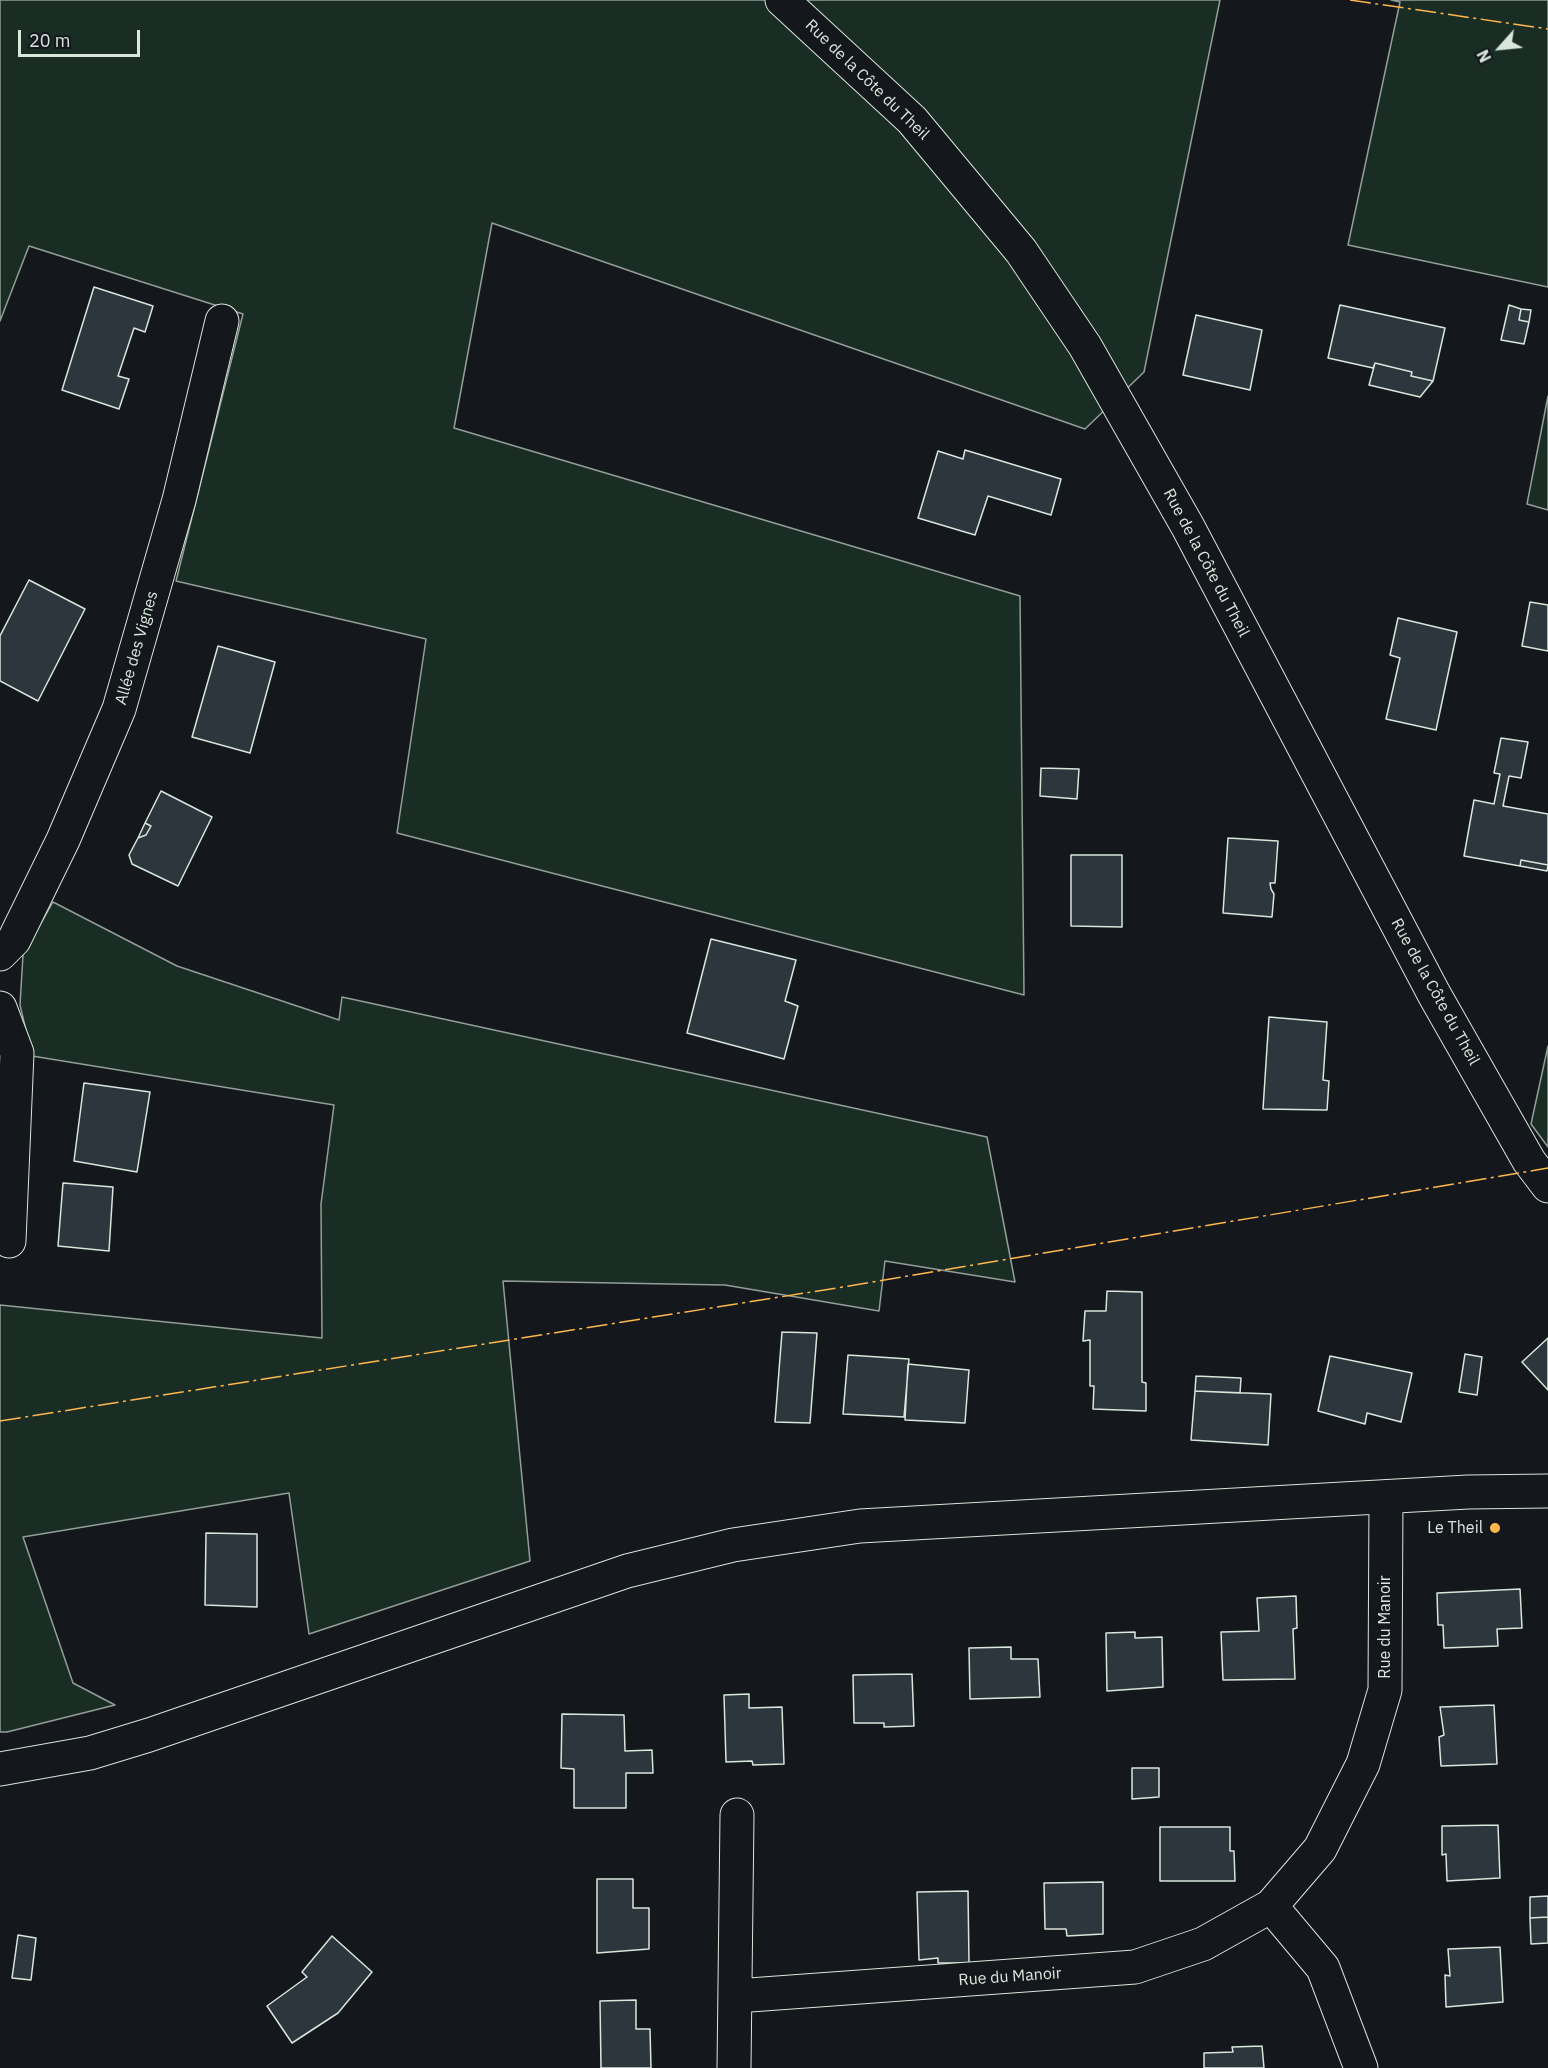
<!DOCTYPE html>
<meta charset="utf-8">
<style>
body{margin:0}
#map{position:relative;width:1548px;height:2068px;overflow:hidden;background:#14181c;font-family:"IBM Plex Sans",sans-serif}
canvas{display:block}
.north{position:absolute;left:1470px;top:18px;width:60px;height:60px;-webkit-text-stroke:4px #14181c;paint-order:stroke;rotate:243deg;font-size:16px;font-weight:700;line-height:24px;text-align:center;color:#d8e6dc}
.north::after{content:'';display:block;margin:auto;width:21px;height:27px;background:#d8e6dc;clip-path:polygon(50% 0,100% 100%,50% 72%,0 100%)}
.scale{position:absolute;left:18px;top:30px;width:122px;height:27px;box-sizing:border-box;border:3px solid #d8e6dc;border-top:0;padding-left:8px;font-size:18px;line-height:21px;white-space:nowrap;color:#d8e6dc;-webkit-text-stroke:4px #14181c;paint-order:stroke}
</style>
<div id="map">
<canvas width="1548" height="2068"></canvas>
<div class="north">N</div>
<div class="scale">20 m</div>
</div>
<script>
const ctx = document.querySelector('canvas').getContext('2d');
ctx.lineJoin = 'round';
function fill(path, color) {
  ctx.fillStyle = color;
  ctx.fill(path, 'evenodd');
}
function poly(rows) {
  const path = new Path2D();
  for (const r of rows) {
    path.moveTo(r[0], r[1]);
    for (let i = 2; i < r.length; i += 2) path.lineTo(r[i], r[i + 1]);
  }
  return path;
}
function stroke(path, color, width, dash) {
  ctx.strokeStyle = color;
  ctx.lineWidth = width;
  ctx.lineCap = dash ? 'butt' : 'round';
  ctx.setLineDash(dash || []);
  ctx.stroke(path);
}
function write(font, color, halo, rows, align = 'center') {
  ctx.font = font + ' "IBM Plex Sans",sans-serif';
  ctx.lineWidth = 4.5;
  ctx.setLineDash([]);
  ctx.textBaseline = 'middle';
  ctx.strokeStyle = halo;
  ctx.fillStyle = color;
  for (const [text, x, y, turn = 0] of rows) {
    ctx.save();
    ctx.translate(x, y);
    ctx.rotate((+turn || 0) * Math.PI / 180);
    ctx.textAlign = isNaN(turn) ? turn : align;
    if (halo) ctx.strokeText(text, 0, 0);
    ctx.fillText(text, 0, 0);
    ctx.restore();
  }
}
const green = poly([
 [0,0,1220,0,1144,372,1085,429,492,223,454,428,1020,596,1024,995,397,833,426,639,176,581,243,314,29,246,0,321,0,0],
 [1391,0,1548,0,1548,287,1348,245,1400,2,1391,0],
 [1548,396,1548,510,1527,504,1548,396],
 [53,902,177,966,339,1020,342,997,987,1137,1015,1282,885,1261,879,1311,725,1285,503,1281,530,1561,309,1634,289,1493,23,1537,73,1683,115,1705,7,1732,0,1732,0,1305,322,1338,321,1204,334,1105,32,1056,20,1005,23,955,53,902],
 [1548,1046,1548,1147,1531,1124,1548,1046]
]);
const building = poly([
 [94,287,153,306,145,332,134,328,118,376,129,379,119,409,62,390,94,287],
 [1340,305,1445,328,1433,381,1411,376,1412,372,1375,363,1373,368,1328,358,1340,305],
 [1509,305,1521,309,1519,320,1529,322,1524,344,1501,340,1509,305],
 [1521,309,1531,310,1529,322,1519,320,1521,309],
 [1196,315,1262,330,1250,390,1183,375,1196,315],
 [1375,363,1412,372,1411,376,1433,381,1420,397,1369,385,1375,363],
 [965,450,1061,479,1051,515,988,496,975,535,918,518,938,451,963,459,965,450],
 [29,580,85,609,38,701,0,681,0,636,29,580],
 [1530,602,1548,605,1548,651,1522,646,1530,602],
 [1398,618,1457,632,1436,730,1386,719,1400,658,1390,655,1398,618],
 [218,646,275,662,250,753,192,737,218,646],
 [1501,738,1528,742,1521,778,1509,776,1503,806,1548,814,1548,865,1521,860,1520,866,1464,856,1474,800,1494,804,1500,774,1494,773,1501,738],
 [1041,768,1079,769,1077,799,1040,796,1041,768],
 [161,791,212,817,178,886,132,864,129,855,138,838,146,835,151,826,145,823,161,791],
 [145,823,151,826,146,835,138,838,145,823],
 [1228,838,1278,841,1275,883,1270,883,1271,889,1274,894,1272,917,1223,913,1228,838],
 [1071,855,1122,855,1122,927,1071,926,1071,855],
 [1521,860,1548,865,1547,871,1520,866,1521,860],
 [711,939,796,960,785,1001,798,1006,784,1059,687,1033,711,939],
 [1269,1017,1327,1022,1323,1080,1329,1081,1327,1110,1263,1109,1269,1017],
 [84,1083,150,1092,137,1172,74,1161,84,1083],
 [63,1183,113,1187,109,1251,58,1246,63,1183],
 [1107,1291,1142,1292,1142,1382,1146,1383,1146,1411,1093,1409,1094,1386,1090,1386,1090,1340,1083,1341,1085,1311,1106,1311,1107,1291],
 [782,1332,817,1333,810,1423,775,1422,782,1332],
 [1548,1338,1548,1390,1522,1362,1548,1338],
 [1465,1354,1482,1357,1477,1395,1459,1392,1465,1354],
 [848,1355,909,1359,904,1417,843,1414,848,1355],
 [1330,1356,1412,1373,1401,1422,1367,1413,1365,1424,1318,1411,1330,1356],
 [908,1364,969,1370,965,1423,905,1420,908,1364],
 [1196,1376,1241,1378,1240,1393,1195,1391,1196,1376],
 [1195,1391,1271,1394,1268,1445,1191,1440,1195,1391],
 [206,1533,257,1534,257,1607,205,1605,206,1533],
 [1520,1589,1522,1628,1497,1629,1498,1646,1444,1648,1443,1625,1438,1625,1437,1593,1520,1589],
 [1296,1596,1297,1628,1293,1629,1295,1679,1223,1680,1221,1632,1259,1631,1257,1598,1296,1596],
 [1135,1632,1135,1638,1162,1637,1163,1687,1107,1691,1106,1633,1135,1632],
 [1011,1647,1011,1659,1038,1659,1040,1697,970,1699,969,1648,1011,1647],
 [912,1674,914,1726,884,1727,884,1723,854,1723,853,1675,912,1674],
 [749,1694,749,1708,782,1707,784,1764,753,1765,752,1761,726,1762,724,1695,749,1694],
 [1494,1705,1497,1764,1441,1766,1439,1737,1444,1735,1440,1707,1494,1705],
 [562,1714,624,1715,625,1751,652,1750,653,1773,626,1773,626,1808,574,1808,574,1769,561,1768,562,1714],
 [1132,1768,1159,1768,1159,1797,1132,1799,1132,1768],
 [1498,1825,1500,1878,1447,1881,1446,1854,1442,1855,1442,1826,1498,1825],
 [1160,1827,1230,1827,1230,1851,1234,1851,1235,1881,1160,1881,1160,1827],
 [597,1879,633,1879,633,1908,649,1908,649,1949,597,1953,597,1879],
 [1103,1882,1103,1934,1067,1936,1066,1929,1045,1929,1044,1883,1103,1882],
 [968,1891,969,1963,938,1963,938,1958,919,1960,917,1892,968,1891],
 [1548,1896,1548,1917,1530,1918,1530,1897,1548,1896],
 [1548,1917,1548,1943,1531,1944,1530,1918,1548,1917],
 [18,1935,36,1938,31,1980,12,1978,18,1935],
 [332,1936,372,1972,338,2013,292,2043,267,2006,307,1977,302,1972,332,1936],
 [1500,1947,1503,2002,1446,2007,1445,1975,1450,1976,1448,1949,1500,1947],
 [636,2000,636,2029,650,2029,651,2068,601,2068,600,2001,636,2000],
 [1262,2046,1264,2068,1204,2068,1204,2053,1233,2052,1232,2047,1262,2046]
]);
const minor = poly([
 [0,954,14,940,63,840,119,709,179,500,222,321],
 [0,1008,17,1053,9,1241],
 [1271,1906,1323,1968,1361,2068],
 [736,1996,1135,1967,1203,1944,1271,1906,1320,1849,1363,1764,1385,1690,1386,1497],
 [734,2068,737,1815]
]);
const tertiary = poly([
 [782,0,912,120,1021,251,1085,346,1188,527,1434,994,1529,1161,1548,1186],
 [0,1769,90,1753,149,1735,627,1571,733,1545,860,1526,1468,1492,1548,1491]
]);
const power = poly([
 [1350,0,1548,29],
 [0,1421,849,1286,1548,1168]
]);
const markers = [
 [1495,1528,6,"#ffb74d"]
];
const streetNames = [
 ["Rue de la Côte du Theil",867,80,44],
 ["Rue de la Côte du Theil",1206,563,62],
 ["Allée des Vignes",137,648,-74],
 ["Rue de la Côte du Theil",1435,992,61],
 ["Rue du Manoir",1385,1627,-90],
 ["Rue du Manoir",1010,1977,-4]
];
const poiNames = [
 ["Le Theil",1483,1528]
];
fill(green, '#1a2d24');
stroke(green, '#939e99', 1.5);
fill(building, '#2c363c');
stroke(building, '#d8e6dc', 1.5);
stroke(minor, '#d8e6dc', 35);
stroke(tertiary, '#d8e6dc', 35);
stroke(minor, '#14181c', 33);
stroke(tertiary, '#14181c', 33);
stroke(power, '#ffb74d', 1.5, [21, 4.5, 3, 4.5]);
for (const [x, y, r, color] of markers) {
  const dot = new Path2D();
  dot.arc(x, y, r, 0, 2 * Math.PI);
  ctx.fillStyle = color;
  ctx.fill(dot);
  stroke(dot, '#14181c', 2);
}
write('16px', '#d8e6dc', '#14181c', streetNames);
write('16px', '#d8e6dc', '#14181c', poiNames, 'right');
</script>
